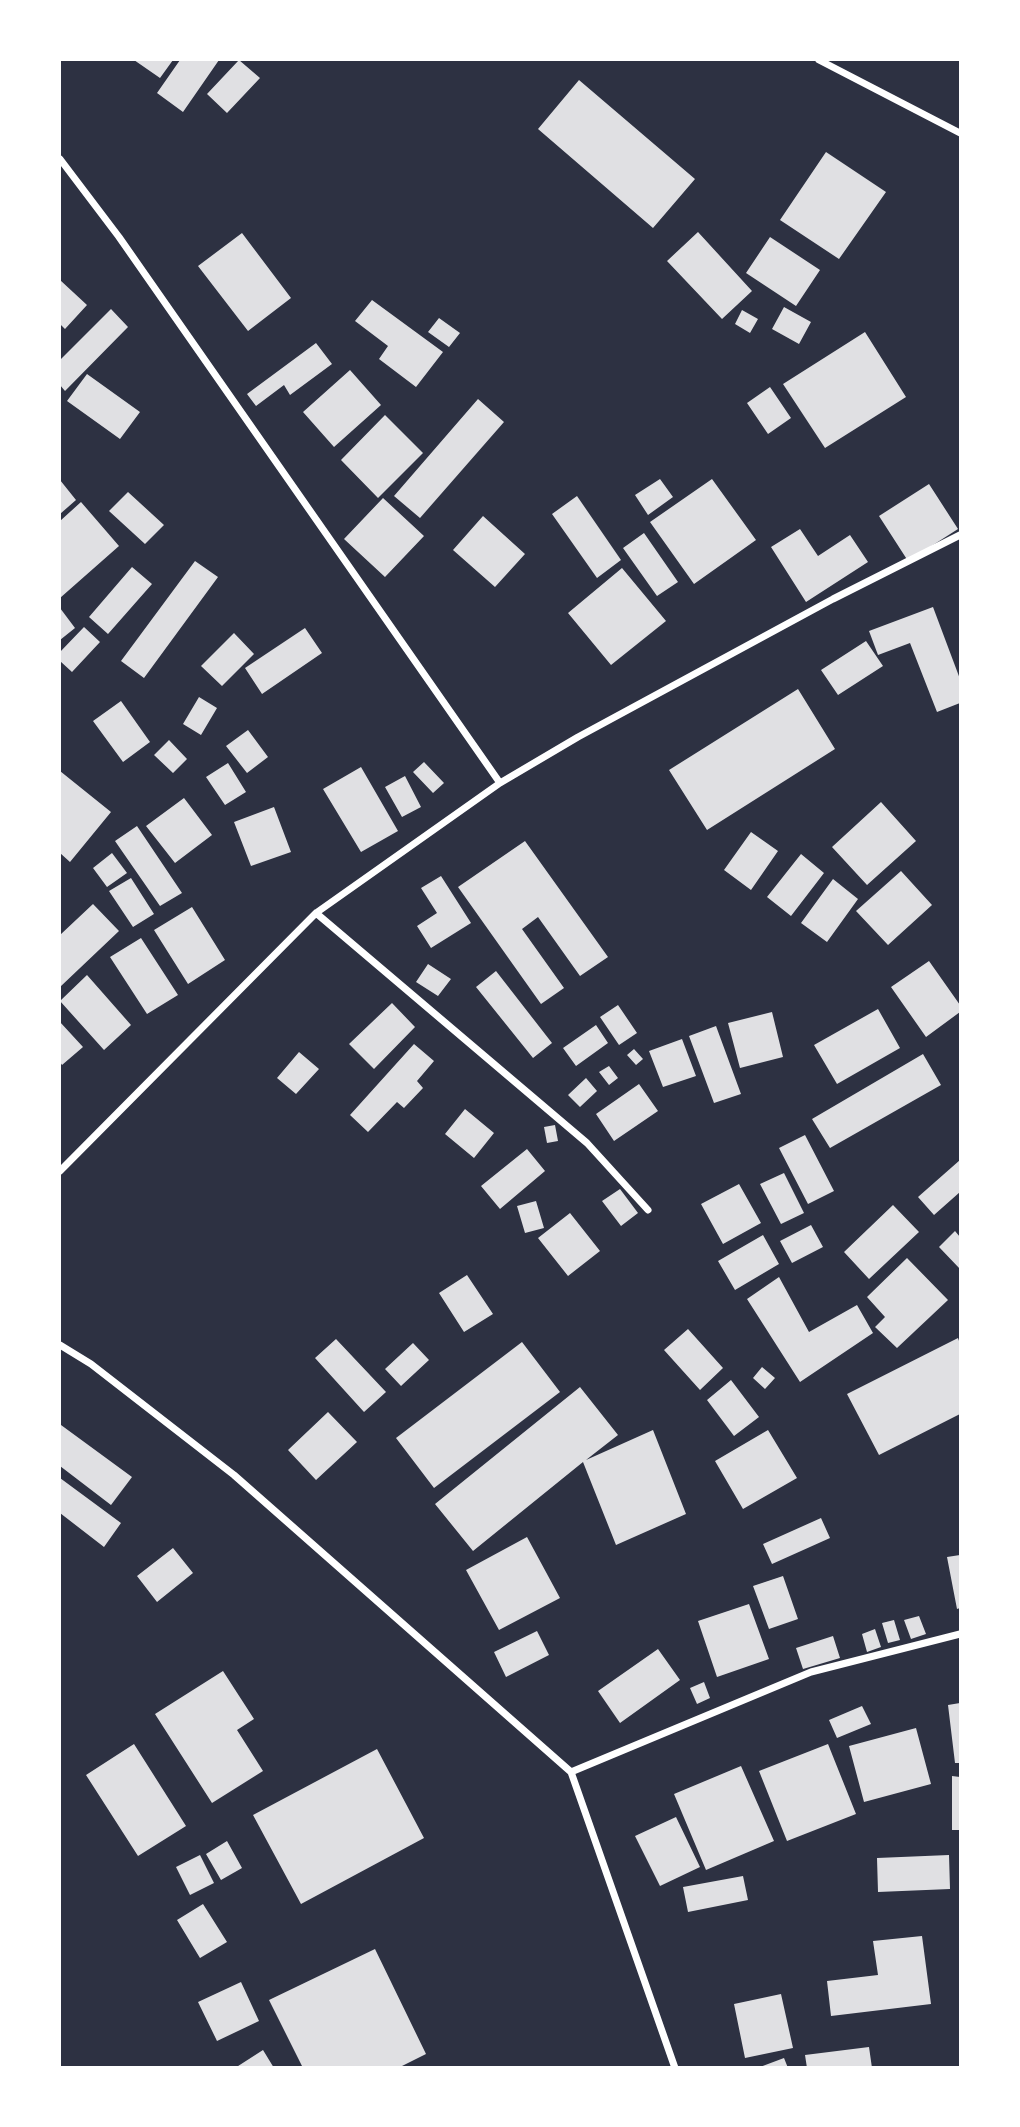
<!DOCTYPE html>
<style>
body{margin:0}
#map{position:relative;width:1020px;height:2127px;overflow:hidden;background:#2d3142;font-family:"Source Serif 4",serif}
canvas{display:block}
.frame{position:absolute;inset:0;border:61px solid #fff;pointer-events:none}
</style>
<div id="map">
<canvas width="1020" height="2127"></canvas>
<div class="frame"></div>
</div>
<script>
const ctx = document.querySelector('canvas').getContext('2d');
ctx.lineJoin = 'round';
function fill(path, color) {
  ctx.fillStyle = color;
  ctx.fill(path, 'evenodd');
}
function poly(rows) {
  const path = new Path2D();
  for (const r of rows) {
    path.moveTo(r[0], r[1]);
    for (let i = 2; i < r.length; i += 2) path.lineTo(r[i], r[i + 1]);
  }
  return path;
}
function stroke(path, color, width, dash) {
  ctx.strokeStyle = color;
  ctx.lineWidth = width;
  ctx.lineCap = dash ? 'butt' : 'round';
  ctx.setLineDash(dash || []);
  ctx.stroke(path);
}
const building = poly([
 [134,60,173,60,160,78],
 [180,60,219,60,183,112,157,93],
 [239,60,260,78,227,113,207,94],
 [579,80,695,179,653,228,538,129],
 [826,152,886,192,839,259,780,220],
 [698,232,752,291,722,319,667,261],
 [242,233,291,298,248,331,198,266],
 [770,237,820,270,796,306,746,273],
 [60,280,87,305,65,329,60,324],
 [372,300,443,352,416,387,379,359,388,346,355,321],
 [784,307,811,322,799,344,772,329],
 [111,309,128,327,65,391,60,385,60,360],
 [742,310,758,319,750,333,735,324],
 [439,318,460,333,449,347,428,332],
 [865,332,906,397,825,448,783,384],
 [316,343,332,364,290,395,284,385,256,406,247,394],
 [350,370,381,405,334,447,303,412],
 [87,374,140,412,120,439,67,401],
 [770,387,791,418,768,434,747,403],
 [478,399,504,422,420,518,394,496],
 [385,415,423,453,378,498,341,460],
 [660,479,673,497,648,515,635,495],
 [712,479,756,540,694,584,650,522],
 [60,480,76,500,60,514],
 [929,484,958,529,908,561,879,516],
 [128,492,164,525,145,544,109,511],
 [577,496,621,560,597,578,552,514],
 [383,498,424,536,385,577,344,539],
 [81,502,119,546,60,598,60,521],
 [483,516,525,554,495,587,453,550],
 [800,529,818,556,850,535,868,562,806,602,771,547],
 [644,533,678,582,657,596,623,548],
 [195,561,218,577,144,678,121,661],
 [132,567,152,584,108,634,89,617],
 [622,568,666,621,611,665,568,613],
 [933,607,960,679,960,703,937,712,910,643,878,655,869,631],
 [60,608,75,628,60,640],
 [84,627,100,642,72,672,60,661,60,652],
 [305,628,322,653,262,694,245,668],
 [234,633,254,654,222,686,201,666],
 [866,641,883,666,838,695,821,670],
 [798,689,835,749,707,830,669,770],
 [199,697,217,708,201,735,183,724],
 [121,701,150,742,123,762,93,721],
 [248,730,268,757,247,773,226,746],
 [169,740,187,759,173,773,154,755],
 [424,762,444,783,433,793,413,772],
 [228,763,246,792,225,805,206,777],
 [361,767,398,831,361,852,323,789],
 [60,771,111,812,70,862,60,853],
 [405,776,421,807,402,817,385,787],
 [184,798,212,835,175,863,146,826],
 [881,802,916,841,867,885,832,847],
 [274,807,291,852,251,866,234,822],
 [137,826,182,893,160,906,115,841],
 [751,832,778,851,751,890,724,870],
 [525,841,608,957,580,976,538,917,522,929,564,988,541,1004,458,887],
 [112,853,127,873,107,887,93,868],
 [801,854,824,873,791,916,767,897],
 [901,871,932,905,888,945,856,911],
 [441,876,471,923,431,948,417,926,437,913,421,888],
 [131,878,154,914,133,927,109,891],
 [833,879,858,899,827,942,801,923],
 [93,904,119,931,60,987,60,935],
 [192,907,225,960,188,984,154,930],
 [141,938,178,995,147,1014,110,957],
 [929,961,960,1005,960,1012,926,1037,891,987],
 [428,964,451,979,438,996,416,982],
 [496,971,552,1043,533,1058,476,987],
 [87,975,131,1025,104,1050,60,1001],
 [392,1003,415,1027,374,1069,349,1044],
 [618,1005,637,1033,619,1045,600,1017],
 [878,1009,900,1048,837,1084,814,1045],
 [772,1012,783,1057,740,1068,728,1023],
 [60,1022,83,1047,62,1065,60,1062],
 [596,1025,608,1043,576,1066,563,1048],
 [716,1026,741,1094,714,1103,689,1036],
 [682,1039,696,1076,663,1087,649,1051],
 [414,1044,434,1061,417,1081,423,1088,404,1108,397,1102,368,1132,350,1115],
 [634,1049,643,1059,636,1065,627,1055],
 [299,1052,319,1069,296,1094,277,1078],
 [923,1054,941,1085,830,1148,812,1119],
 [609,1066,618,1078,609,1085,599,1072],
 [586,1078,597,1091,580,1107,568,1095],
 [639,1084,658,1111,614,1141,596,1114],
 [465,1109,494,1133,474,1158,445,1134],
 [555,1125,558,1141,547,1143,544,1127],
 [805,1135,834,1191,808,1204,779,1148],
 [527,1149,545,1171,500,1209,481,1186],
 [960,1160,960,1192,934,1215,918,1197],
 [784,1173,804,1213,781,1224,760,1184],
 [739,1184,761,1223,723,1244,701,1204],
 [620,1189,638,1213,621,1226,602,1201],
 [536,1201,544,1228,525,1233,517,1206],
 [893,1205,919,1232,869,1279,844,1252],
 [570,1213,600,1251,568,1276,538,1238],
 [811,1225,823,1247,792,1263,780,1241],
 [955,1231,960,1237,960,1269,939,1247],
 [763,1235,779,1264,735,1290,718,1261],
 [907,1258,948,1300,897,1348,875,1327,885,1317,867,1297],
 [467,1275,493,1314,464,1332,439,1293],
 [779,1277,809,1332,857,1305,873,1333,800,1382,747,1299],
 [688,1329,723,1368,700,1390,664,1350],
 [958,1338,960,1344,960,1414,879,1455,847,1394],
 [336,1339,386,1392,364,1412,315,1358],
 [522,1342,560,1392,434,1488,396,1438],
 [413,1343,429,1360,401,1386,385,1369],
 [762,1367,775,1378,765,1389,753,1378],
 [731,1380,759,1417,734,1436,707,1400],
 [580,1387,618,1435,586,1460,653,1430,686,1514,616,1545,583,1462,473,1551,435,1504],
 [328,1412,357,1442,316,1480,288,1450],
 [61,1425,132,1477,111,1505,60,1466,60,1427],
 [768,1430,797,1478,743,1509,715,1461],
 [60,1478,121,1523,104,1547,60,1513],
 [821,1518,830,1538,772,1564,763,1544],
 [527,1537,560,1598,499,1630,466,1570],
 [173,1548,193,1573,157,1602,137,1576],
 [960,1555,960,1608,957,1609,947,1557],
 [783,1576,798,1619,769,1629,753,1586],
 [749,1604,769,1659,717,1677,698,1621],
 [919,1616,926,1634,911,1639,904,1620],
 [894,1620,900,1640,888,1643,882,1623],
 [875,1629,881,1647,867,1652,862,1634],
 [537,1631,549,1655,506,1677,494,1652],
 [833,1636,840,1658,803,1669,796,1648],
 [658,1649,680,1680,620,1723,598,1691],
 [223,1671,254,1719,237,1730,263,1771,212,1803,155,1714],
 [704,1682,710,1698,697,1704,690,1688],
 [960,1703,960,1763,955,1763,948,1705],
 [862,1706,871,1724,837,1738,829,1720],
 [916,1728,931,1784,864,1802,849,1746],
 [134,1744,186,1826,138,1856,86,1775],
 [828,1744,856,1814,787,1841,759,1771],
 [377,1749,424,1838,301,1904,253,1815],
 [741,1766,774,1841,706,1870,674,1794],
 [952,1776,960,1777,960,1830,952,1830],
 [676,1817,700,1867,660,1886,635,1836],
 [227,1841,242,1868,221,1880,206,1854],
 [200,1855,214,1883,190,1895,176,1867],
 [949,1855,950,1889,878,1892,877,1858],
 [743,1876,748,1900,688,1912,683,1887],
 [203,1904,227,1942,200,1958,177,1920],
 [922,1936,931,2004,831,2016,827,1981,878,1975,873,1941],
 [375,1949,426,2054,398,2068,303,2068,269,2000],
 [241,1982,259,2021,217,2041,198,2002],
 [781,1994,793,2048,745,2058,734,2004],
 [869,2047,872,2068,807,2068,805,2055],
 [263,2050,274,2068,235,2068],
 [784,2058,788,2068,760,2068,760,2067]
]);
const minor = poly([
 [819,60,960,133],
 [60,159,119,237,500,783],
 [316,913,587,1143,648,1210],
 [60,1171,316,913,500,783,578,737,833,599,960,535],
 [60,1345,91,1364,234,1475,571,1772,811,1672,960,1634],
 [571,1772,675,2068]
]);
fill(building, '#e0e0e3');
stroke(minor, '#fff', 7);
</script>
